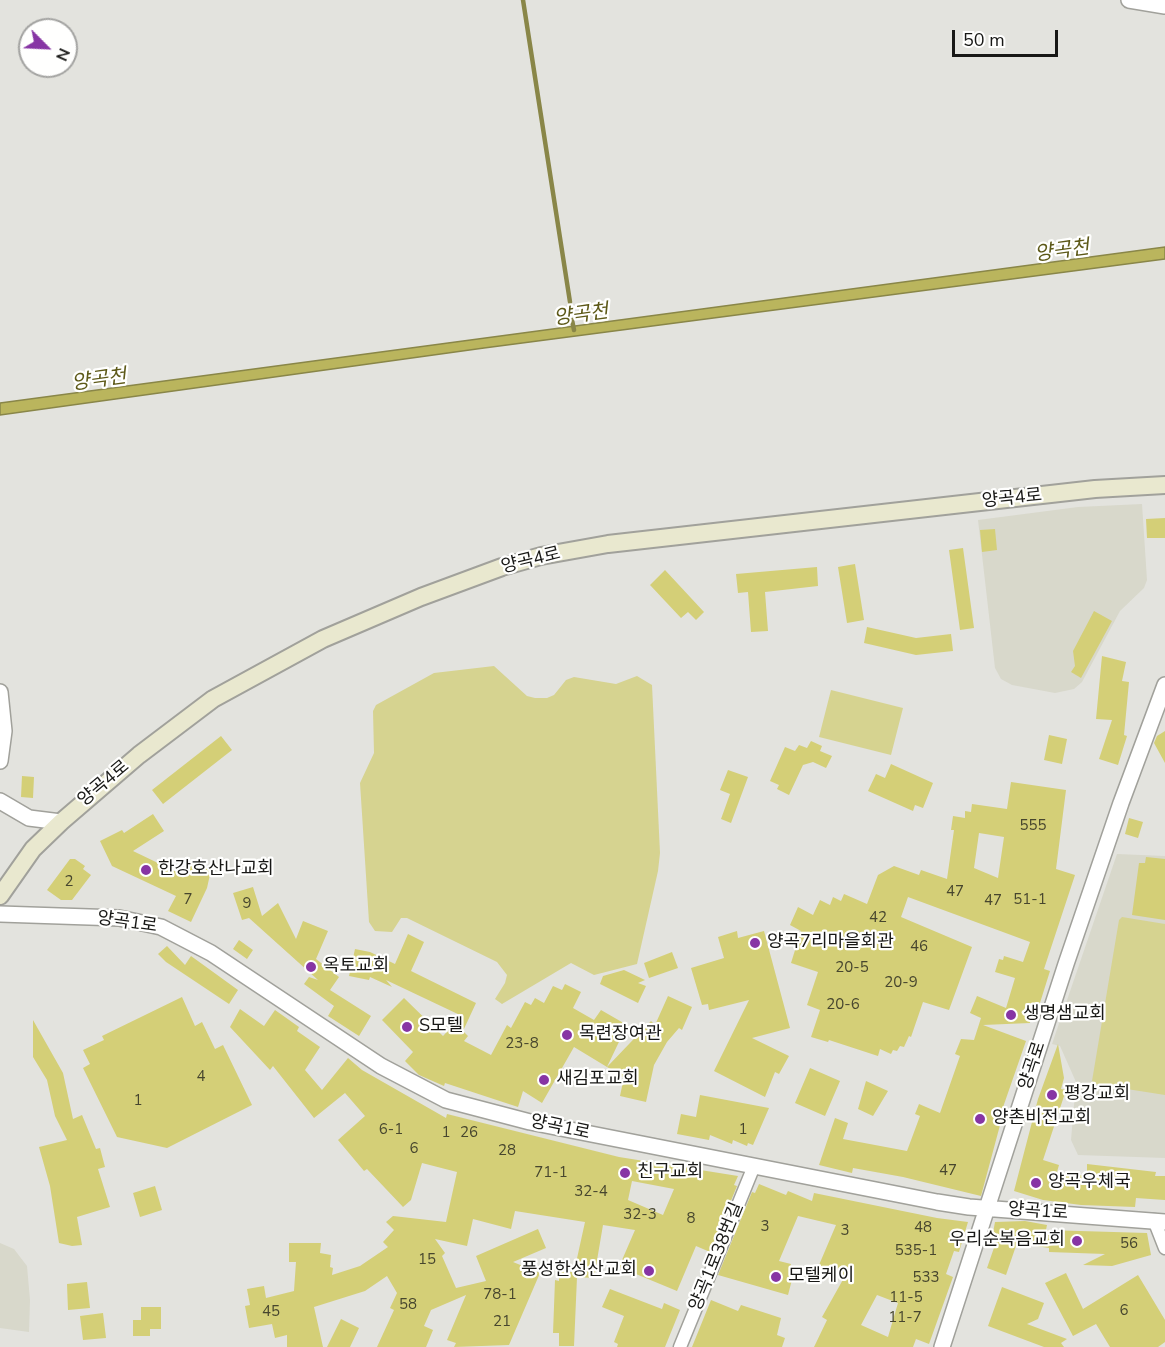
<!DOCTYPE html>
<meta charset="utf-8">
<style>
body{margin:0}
#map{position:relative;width:1165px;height:1347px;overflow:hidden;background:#e3e3de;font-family:"Nunito Sans",sans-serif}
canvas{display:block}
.north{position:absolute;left:18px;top:18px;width:60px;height:60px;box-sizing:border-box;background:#fffffe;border:2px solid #a3a3a1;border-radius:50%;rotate:114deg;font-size:16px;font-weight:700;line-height:24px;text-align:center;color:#181816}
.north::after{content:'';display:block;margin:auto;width:21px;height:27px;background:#8735a4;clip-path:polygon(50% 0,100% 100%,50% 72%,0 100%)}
.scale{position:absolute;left:952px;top:30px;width:106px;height:27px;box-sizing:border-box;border:3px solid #181816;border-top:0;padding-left:8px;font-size:18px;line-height:21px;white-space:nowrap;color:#181816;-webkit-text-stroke:4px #fffffe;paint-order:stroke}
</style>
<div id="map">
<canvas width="1165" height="1347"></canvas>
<div class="north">N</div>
<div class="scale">50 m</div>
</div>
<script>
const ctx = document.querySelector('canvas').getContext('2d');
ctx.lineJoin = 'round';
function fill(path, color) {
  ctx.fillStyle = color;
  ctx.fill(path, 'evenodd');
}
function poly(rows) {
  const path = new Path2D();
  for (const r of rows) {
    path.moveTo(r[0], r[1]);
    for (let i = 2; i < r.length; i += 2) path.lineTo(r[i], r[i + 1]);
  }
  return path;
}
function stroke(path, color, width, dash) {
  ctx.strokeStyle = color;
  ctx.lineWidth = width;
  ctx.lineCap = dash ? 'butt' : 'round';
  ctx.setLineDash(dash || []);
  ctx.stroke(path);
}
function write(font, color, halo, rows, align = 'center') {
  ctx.font = font + ' "Nunito Sans","Noto Sans KR",sans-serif';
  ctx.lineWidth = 4.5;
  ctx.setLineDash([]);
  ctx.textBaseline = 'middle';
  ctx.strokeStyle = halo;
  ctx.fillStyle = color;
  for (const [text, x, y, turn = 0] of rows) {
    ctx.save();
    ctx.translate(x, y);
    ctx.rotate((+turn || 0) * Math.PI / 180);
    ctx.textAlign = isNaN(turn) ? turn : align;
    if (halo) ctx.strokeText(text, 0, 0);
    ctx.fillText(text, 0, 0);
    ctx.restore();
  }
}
const built = poly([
 [1142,504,1147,580,1144,588,1120,611,1082,682,1074,689,1055,693,1012,685,1001,679,995,668,978,520,1078,507],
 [1117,854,1165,856,1165,1158,1078,1155,1071,1140,1076,1082,1060,1046,1052,1044],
 [0,1243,14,1249,27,1266,30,1300,29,1332,0,1328]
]);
const green = poly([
 [494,666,527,696,535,698,547,698,554,695,566,680,574,677,616,684,637,676,652,685,660,853,658,871,637,964,594,975,571,963,502,1004,495,999,505,983,507,975,497,962,407,918,401,918,392,932,375,931,369,922,360,783,374,753,373,711,376,705,434,673],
 [831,690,903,708,891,755,819,737],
 [1122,917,1165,924,1165,1095,1095,1084,1092,1081,1119,920]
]);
const water = poly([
 [1165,247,1165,259,484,348,0,415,0,403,1165,247]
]);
const stream = poly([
 [523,0,570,302],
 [572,320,574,330]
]);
const building = poly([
 [1165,518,1165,538,1147,538,1146,519],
 [995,529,997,550,982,552,980,530],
 [963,548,974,628,960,630,949,550],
 [855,564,864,620,847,623,838,567],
 [817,567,818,586,765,592,768,631,751,632,748,592,738,593,736,574],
 [665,570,704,612,696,620,688,612,681,618,650,585],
 [1094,611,1112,621,1081,678,1071,672,1075,666,1073,651],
 [867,627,916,638,951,634,953,651,916,655,864,643],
 [1102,656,1126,662,1122,681,1129,682,1124,735,1127,736,1118,765,1099,759,1112,720,1096,719],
 [1165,731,1165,763,1154,743,1157,736],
 [1049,735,1067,739,1062,764,1044,760],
 [221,736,232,750,163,804,152,790],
 [811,741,822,746,820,751,832,756,826,768,813,762,803,765,789,795,777,789,779,785,770,781,785,747,795,751,799,745,807,748],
 [891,764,933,783,923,808,915,805,913,811,868,791,876,774,885,778],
 [728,770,748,777,731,823,721,819,730,794,720,790],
 [22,776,34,777,33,798,21,797],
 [1011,782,1066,790,1056,869,1075,875,1044,969,1050,971,1039,1006,1029,1003,1030,1023,983,1025,1026,1041,1001,1113,1003,1114,981,1196,903,1177,853,1168,852,1173,819,1165,835,1118,848,1123,843,1139,907,1151,920,1116,915,1114,919,1104,940,1113,960,1056,955,1054,961,1039,974,1040,981,1018,970,1013,977,996,1006,1008,1015,978,995,972,999,959,1003,960,1004,956,1023,962,1030,942,908,897,901,917,972,947,949,1010,923,1002,911,1037,909,1036,904,1047,900,1046,897,1051,893,1050,891,1054,880,1049,878,1056,829,1040,828,1042,811,1037,820,1010,807,1005,818,972,791,963,801,931,790,925,798,907,813,915,820,900,830,905,833,897,841,901,844,894,867,904,878,875,894,866,919,875,921,870,947,879,954,830,951,830,953,816,965,818,965,811,971,812,972,804,1007,809],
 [979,833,1004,837,998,878,974,868],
 [153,814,164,831,133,851,185,876,192,862,211,870,207,888,191,922,168,911,176,896,112,866,100,841,122,830,124,833],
 [1129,818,1143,822,1138,838,1125,834],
 [1146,857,1165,859,1165,920,1132,915,1139,863,1145,863],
 [70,859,75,859,85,866,83,869,91,875,72,900,61,900,47,890],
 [253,887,262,916,278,903,296,939,303,921,328,931,316,959,339,977,330,990,371,1016,359,1036,328,1016,334,1006,304,984,309,977,318,980,249,918,242,920,233,893],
 [737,931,738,938,764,931,790,1028,752,1038,789,1056,779,1074,775,1072,765,1097,714,1071,749,1000,709,1010,708,1004,702,1005,691,968,724,958,718,937],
 [408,934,424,942,411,971,476,1003,463,1031,468,1036,464,1041,491,1055,507,1025,511,1028,525,1002,531,1005,535,998,544,1003,553,986,562,990,565,984,581,992,573,1008,594,1020,601,1010,627,1025,607,1067,574,1047,542,1103,523,1091,518,1107,445,1083,444,1086,419,1075,405,1061,413,1052,382,1020,404,998,443,1036,462,1016,386,980,392,987,370,977,369,980,349,976,355,949,370,952,395,964],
 [239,940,253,950,247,959,233,949],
 [167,946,185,965,191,956,238,990,229,1004,166,962,158,954],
 [672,952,678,968,649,978,644,963],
 [624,970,645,980,638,983,646,986,638,1003,600,984,603,976],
 [668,996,692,1007,682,1030,679,1028,667,1042,654,1065,646,1102,620,1096,624,1077,617,1076,618,1073,607,1067,651,1021,655,1025],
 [182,997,195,1026,202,1022,215,1049,223,1045,252,1105,167,1148,117,1137,83,1068,90,1064,83,1050,104,1040,102,1036],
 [240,1009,264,1026,275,1010,299,1027,297,1031,320,1047,305,1070,322,1090,348,1058,362,1070,446,1118,447,1114,619,1157,738,1176,734,1185,737,1186,710,1252,696,1246,677,1291,619,1267,635,1230,603,1225,594,1278,577,1277,574,1346,559,1346,559,1333,553,1333,555,1280,559,1281,559,1272,574,1272,585,1222,515,1211,511,1229,473,1219,467,1246,435,1239,445,1253,442,1256,456,1288,486,1281,476,1256,538,1229,546,1248,513,1262,540,1273,509,1345,454,1347,456,1343,447,1340,466,1295,431,1310,424,1326,433,1330,426,1347,377,1347,394,1310,390,1308,397,1293,387,1276,365,1291,314,1307,323,1347,287,1347,287,1335,275,1338,272,1324,249,1328,245,1306,250,1305,247,1289,264,1286,266,1298,294,1291,296,1262,289,1262,289,1243,321,1243,320,1253,331,1255,330,1267,333,1268,332,1275,360,1266,388,1247,383,1242,394,1230,386,1222,393,1216,446,1222,457,1172,422,1163,411,1200,403,1207,367,1169,364,1171,338,1140,365,1116,345,1093,314,1118,273,1066,270,1070,230,1027],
 [632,1181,674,1189,663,1215,628,1200],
 [33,1020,63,1073,73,1119,82,1115,96,1149,100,1148,105,1167,98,1169,110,1207,77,1217,82,1245,72,1246,59,1243,50,1186,39,1147,67,1140,55,1116,47,1080,33,1057],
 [1058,1044,1064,1078,1061,1089,1066,1090,1043,1160,1059,1165,1057,1172,1087,1176,1087,1164,1156,1172,1155,1176,1165,1176,1165,1200,1136,1198,1135,1207,1081,1205,1043,1200,1014,1191,1038,1099],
 [810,1068,840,1081,825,1116,795,1103],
 [866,1081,888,1091,873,1116,858,1109],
 [700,1095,769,1108,753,1145,748,1143,747,1146,733,1140,732,1144,710,1135,709,1140,677,1134,681,1114,696,1117],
 [759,1184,786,1195,788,1191,812,1201,814,1193,937,1218,968,1222,959,1252,954,1251,946,1274,953,1277,929,1344,916,1339,913,1347,814,1347,827,1320,822,1317,845,1276,819,1265,836,1225,798,1216,779,1261,791,1264,789,1271,794,1272,788,1295,718,1275,752,1192,755,1193],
 [877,1295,898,1303,888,1337,861,1325],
 [155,1186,162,1210,140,1217,133,1193],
 [1025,1221,1047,1225,1046,1230,1147,1233,1151,1255,1112,1266,1083,1265,1105,1254,1049,1252,1049,1248,1017,1243,1006,1275,987,1268,997,1239,992,1238,995,1222],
 [1066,1273,1083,1309,1138,1275,1165,1320,1165,1342,1158,1347,1110,1347,1096,1324,1073,1336,1045,1283],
 [87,1282,90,1308,68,1310,67,1284],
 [1002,1287,1044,1303,1038,1319,1027,1324,1067,1339,1061,1343,1064,1347,1044,1347,988,1326],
 [610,1289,662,1309,664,1303,680,1310,665,1347,617,1347,618,1344,614,1342,624,1316,602,1307],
 [711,1300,738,1311,741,1305,781,1318,777,1335,785,1338,782,1347,692,1347],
 [141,1307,161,1307,161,1329,150,1329,150,1336,133,1336,133,1320,141,1320],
 [103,1313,106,1338,83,1340,80,1316],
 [341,1319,359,1328,350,1347,327,1347]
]);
const minor = poly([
 [1154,1220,1165,1248],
 [680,1347,754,1166]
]);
const tertiary = poly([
 [1129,0,1165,6],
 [0,692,4,731,0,761],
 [0,801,29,818,61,822],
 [0,914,119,918,161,927,211,953,381,1066,446,1100,530,1122,937,1202,969,1207,1165,1222],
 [942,1347,1066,964,1121,803,1165,685]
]);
const secondary = poly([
 [0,896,33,849,61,822,139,755,213,699,323,639,421,597,502,567,541,556,608,544,1095,489,1165,485]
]);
const markers = [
 [146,870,6,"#8735a4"],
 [755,943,6,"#8735a4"],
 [311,967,6,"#8735a4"],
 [1011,1015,6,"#8735a4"],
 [407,1027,6,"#8735a4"],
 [567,1035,6,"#8735a4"],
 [544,1080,6,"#8735a4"],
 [1052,1095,6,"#8735a4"],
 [980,1119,6,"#8735a4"],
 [625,1173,6,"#8735a4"],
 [1036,1183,6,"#8735a4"],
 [1077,1241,6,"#8735a4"],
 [649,1271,6,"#8735a4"],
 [776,1277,6,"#8735a4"]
];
const numberNames = [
 ["555",1033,826],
 ["2",69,882],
 ["47",955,892],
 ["7",188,900],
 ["51-1",1030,900],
 ["47",993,901],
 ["9",247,904],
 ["42",878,918],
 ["46",919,947],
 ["20-5",852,968],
 ["20-9",901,983],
 ["20-6",843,1005],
 ["23-8",522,1044],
 ["4",201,1077],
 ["1",138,1101],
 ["6-1",391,1130],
 ["1",743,1130],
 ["1",446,1133],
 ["26",469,1133],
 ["6",414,1149],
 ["28",507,1151],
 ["47",948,1171],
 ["71-1",551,1173],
 ["32-4",591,1192],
 ["32-3",640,1215],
 ["8",691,1219],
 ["3",765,1227],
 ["48",923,1228],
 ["3",845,1231],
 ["56",1129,1244],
 ["535-1",916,1251],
 ["15",427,1260],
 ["533",926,1278],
 ["78-1",500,1295],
 ["11-5",906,1298],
 ["58",408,1305],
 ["6",1124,1311],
 ["45",271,1312],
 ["11-7",905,1318],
 ["21",502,1322]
];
const streetNames = [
 ["양곡4로",1012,499,-6],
 ["양곡4로",531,561,-14],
 ["양곡4로",104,784,-40],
 ["양곡1로",127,923,8],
 ["양곡로",1033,1066,-72],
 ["양곡1로",560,1128,12],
 ["양곡1로",1038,1212,4],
 ["양곡1로38번길",717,1257,-68]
];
const poiNames = [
 ["한강호산나교회",158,870],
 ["양곡7리마을회관",767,943],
 ["옥토교회",323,967],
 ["생명샘교회",1023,1015],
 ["S모텔",419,1027],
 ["목련장여관",579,1035],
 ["새김포교회",556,1080],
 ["평강교회",1064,1095],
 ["양촌비전교회",992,1119],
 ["친구교회",637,1173],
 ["양곡우체국",1048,1183],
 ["우리순복음교회",1065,1241,"right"],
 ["풍성한성산교회",637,1271,"right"],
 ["모텔케이",788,1277]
];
const waterNames = [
 ["양곡천",1062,252,-8],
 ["양곡천",581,316,-8],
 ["양곡천",99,381,-8]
];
fill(built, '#d8d8cb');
fill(green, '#d6d390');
fill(water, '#bab55d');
stroke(water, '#898648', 1.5);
stroke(stream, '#898648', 4.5);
fill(building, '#d4cf77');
stroke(minor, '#a1a19b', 15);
stroke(tertiary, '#a1a19b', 18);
stroke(secondary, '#a1a19b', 20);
stroke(minor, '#fff', 12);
stroke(tertiary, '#fff', 15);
stroke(secondary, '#e9e8cf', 16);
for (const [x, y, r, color] of markers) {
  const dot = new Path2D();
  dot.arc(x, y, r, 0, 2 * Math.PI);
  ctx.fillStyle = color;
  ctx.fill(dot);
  stroke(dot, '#fffffe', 2);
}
write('15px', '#47462e', null, numberNames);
write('18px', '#181816', '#fffffe', streetNames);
write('18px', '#181816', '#fffffe', poiNames, 'left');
write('italic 20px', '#5d5918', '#fffffe', waterNames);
</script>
